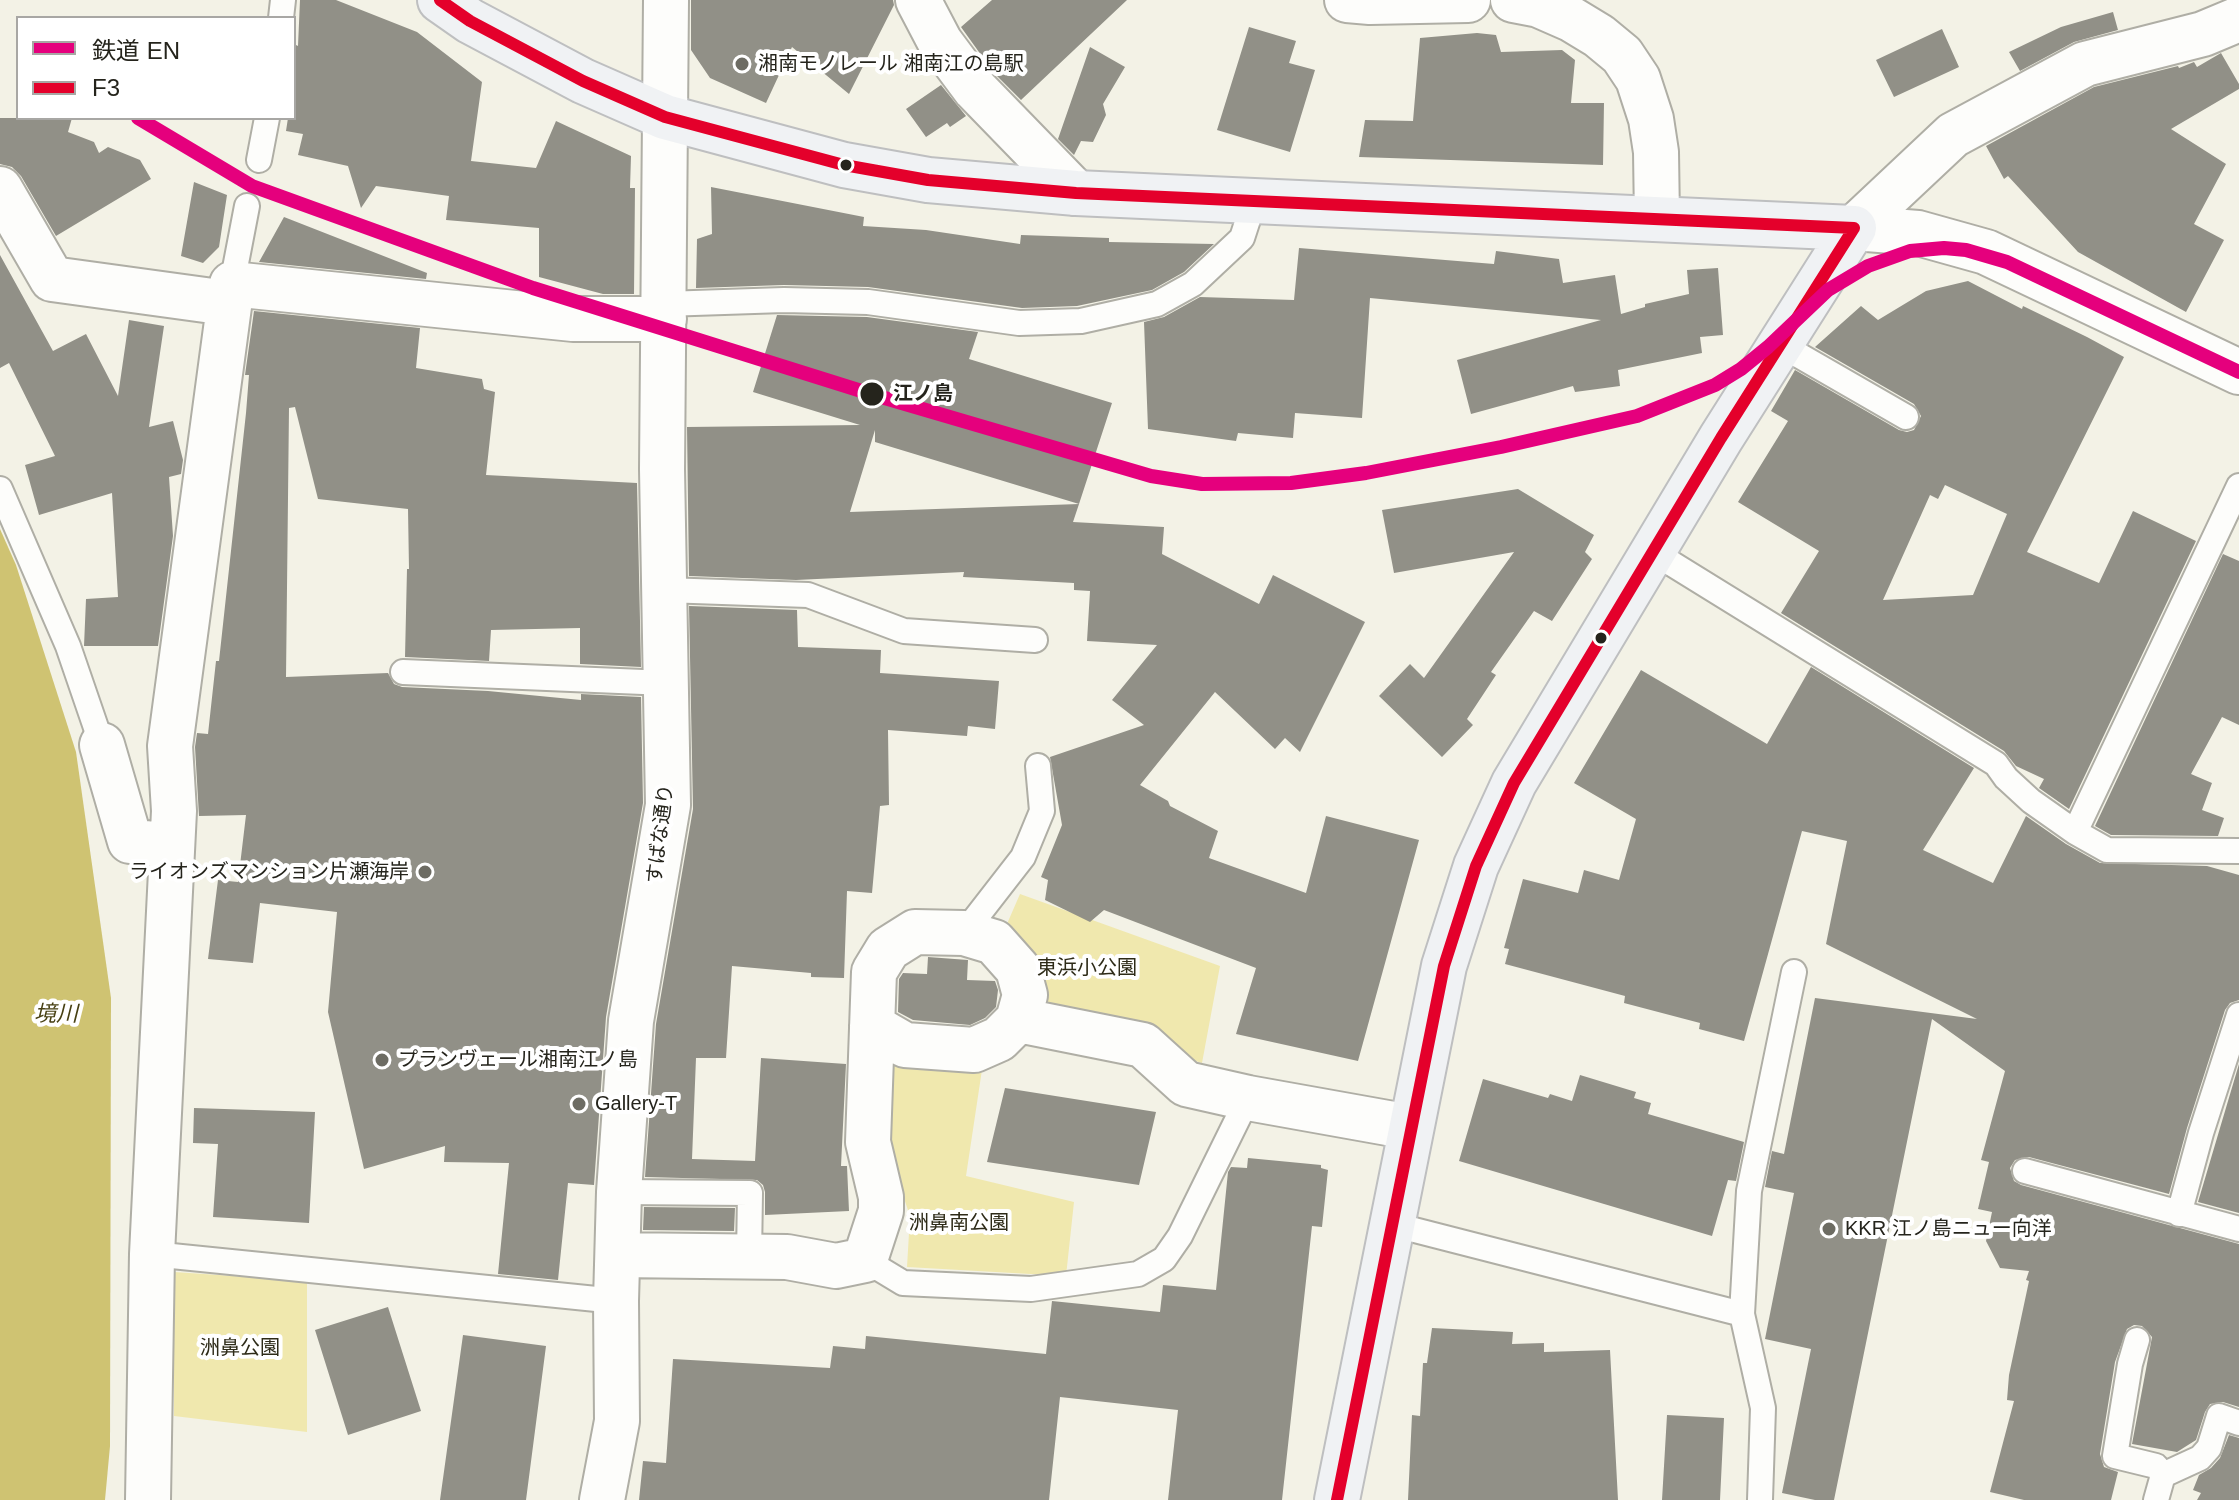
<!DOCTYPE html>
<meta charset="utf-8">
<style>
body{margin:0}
#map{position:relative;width:2239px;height:1500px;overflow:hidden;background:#f3f2e6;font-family:Helvetica,"Noto Sans JP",sans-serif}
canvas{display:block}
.legend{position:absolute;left:16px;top:16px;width:280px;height:104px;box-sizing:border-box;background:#fff;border:2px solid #a8a7a4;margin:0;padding:10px 14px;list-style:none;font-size:24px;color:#25241c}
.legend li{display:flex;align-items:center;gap:16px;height:40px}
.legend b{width:40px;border:2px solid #a8a7a4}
</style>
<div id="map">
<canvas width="2239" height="1500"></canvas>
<ul class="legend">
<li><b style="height:10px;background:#e5007d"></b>鉄道 EN</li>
<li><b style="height:10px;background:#e4002b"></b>F3</li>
</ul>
</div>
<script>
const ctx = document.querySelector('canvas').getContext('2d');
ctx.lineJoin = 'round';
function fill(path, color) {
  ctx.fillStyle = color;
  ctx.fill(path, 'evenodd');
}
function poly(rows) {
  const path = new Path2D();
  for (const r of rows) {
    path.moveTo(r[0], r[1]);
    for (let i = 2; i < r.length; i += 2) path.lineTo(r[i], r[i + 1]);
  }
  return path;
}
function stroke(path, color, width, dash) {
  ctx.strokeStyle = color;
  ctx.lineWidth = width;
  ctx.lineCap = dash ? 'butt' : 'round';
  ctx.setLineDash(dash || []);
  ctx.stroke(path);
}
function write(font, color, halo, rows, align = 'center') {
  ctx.font = font + ' Helvetica,"Noto Sans JP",sans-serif';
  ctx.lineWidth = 8;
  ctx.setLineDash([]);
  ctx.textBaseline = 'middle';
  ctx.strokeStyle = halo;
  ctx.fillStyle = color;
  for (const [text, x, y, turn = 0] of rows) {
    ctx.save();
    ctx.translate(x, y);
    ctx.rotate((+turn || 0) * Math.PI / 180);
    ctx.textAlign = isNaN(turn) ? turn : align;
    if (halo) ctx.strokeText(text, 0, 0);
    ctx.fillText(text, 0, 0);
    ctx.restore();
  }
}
const green = poly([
 [1020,894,1220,966,1202,1063,1186,1058,1175,1044,1158,1034,1040,1005,1003,933],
 [888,1057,983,1063,966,1176,1074,1202,1066,1276,907,1267,910,1216,887,1148],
 [174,1272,307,1281,307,1432,174,1416]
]);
const water = poly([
 [0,529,16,565,76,752,111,998,110,1446,105,1500,0,1500]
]);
const building = poly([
 [300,0,336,0,417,32,482,82,471,161,536,168,556,121,631,156,630,188,635,188,634,294,603,294,539,277,539,228,446,220,449,196,376,186,361,208,348,166,298,155,303,134,286,131,288,118,294,118,294,44,298,46],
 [691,0,893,0,894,5,849,94,792,47,766,103,710,78,691,50],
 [992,0,1127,0,1021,100,994,73,961,27],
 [2113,12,2118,30,2074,42,2020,71,2009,52,2061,27],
 [1249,27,1296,41,1289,63,1315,70,1290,152,1217,130],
 [1942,29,1959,67,1894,97,1876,60],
 [1477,33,1496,35,1501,52,1562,50,1575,60,1571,103,1604,103,1603,165,1359,157,1365,120,1413,121,1420,38],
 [1090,47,1125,67,1103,104,1106,115,1093,142,1081,141,1074,155,1058,139],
 [2221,53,2239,84,2239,89,2171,129,2226,164,2194,224,2224,240,2186,312,2078,252,2008,176,2004,179,1986,146,2094,87,2178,66,2179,68,2194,62,2197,67],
 [941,85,966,116,950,127,947,123,926,137,906,109],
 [0,118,72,118,68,132,94,142,99,153,108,147,140,160,151,179,56,236,21,176,12,167,0,164],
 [194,182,227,195,219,247,203,263,181,256],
 [711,187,864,217,863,226,926,230,1020,244,1021,235,1109,238,1109,242,1214,244,1184,272,1152,290,1077,306,1022,308,868,287,784,285,696,288,697,239,712,234],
 [284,217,427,273,426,279,259,262],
 [1299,248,1494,264,1496,251,1559,259,1563,283,1615,275,1621,314,1645,307,1645,304,1689,294,1687,270,1718,268,1723,335,1700,337,1702,353,1618,370,1620,386,1575,392,1573,386,1471,414,1457,360,1601,320,1370,298,1362,418,1295,413,1293,438,1238,433,1236,441,1148,429,1144,322,1164,317,1200,297,1294,300],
 [0,255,53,351,86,334,118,396,129,320,164,326,149,427,173,421,183,460,181,474,169,477,173,536,158,646,84,646,86,599,118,597,112,493,39,515,25,465,55,456,9,363,0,368],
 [1968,281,2022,309,2023,306,2087,337,2124,357,2027,552,2099,583,2133,511,2196,541,2069,809,2039,788,2044,779,2016,766,2004,751,1781,613,1819,551,1738,502,1788,421,1771,411,1795,370,1899,430,1907,432,1914,430,1921,416,1914,404,1815,347,1861,306,1878,320,1926,291],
 [1945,485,2007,514,1973,595,1883,600,1930,495,1938,499],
 [254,311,420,328,416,368,482,379,484,389,495,392,486,475,637,483,641,667,580,664,580,628,491,630,489,661,405,657,407,569,409,569,408,509,318,499,295,407,289,408,286,677,388,673,394,684,402,687,488,691,581,700,581,694,641,697,643,803,606,1017,594,1185,568,1183,558,1280,498,1274,509,1163,444,1162,445,1146,364,1169,328,1012,337,912,260,903,253,963,208,959,218,880,238,882,246,815,199,816,195,747,197,733,208,734,216,661,219,661,246,413,249,375,245,375],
 [777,315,867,317,978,332,969,359,1112,403,1079,504,875,442,875,430,850,512,1079,504,1073,522,1164,527,1162,554,1259,604,1273,575,1365,622,1300,752,1285,738,1275,749,1215,692,1140,785,1168,801,1170,806,1218,831,1209,858,1306,893,1326,816,1419,840,1358,1061,1236,1034,1256,968,1104,910,1090,922,1045,900,1048,880,1041,877,1062,825,1050,757,1144,725,1112,700,1157,645,1087,641,1090,591,1074,590,1074,583,963,577,964,572,796,580,689,576,687,427,860,425,753,392],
 [1518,489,1594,535,1585,552,1592,559,1552,621,1534,611,1491,672,1496,675,1467,719,1473,725,1442,757,1379,696,1410,664,1424,678,1514,552,1394,573,1382,510],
 [2223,554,2239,561,2239,725,2222,717,2191,774,2212,783,2202,810,2224,818,2218,836,2111,835,2095,826],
 [689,606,797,610,798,647,881,650,880,673,999,681,995,729,968,726,967,736,888,730,889,805,880,806,872,893,847,891,844,978,811,977,811,973,732,966,726,1058,696,1058,692,1159,755,1161,761,1058,846,1064,841,1166,847,1166,849,1211,765,1215,765,1192,763,1185,757,1180,645,1177,656,1024,693,809],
 [1811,667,1974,768,1923,850,1993,883,2026,816,2066,844,2100,863,2207,866,2239,875,2239,1000,2230,1003,2225,1010,2187,1128,2169,1194,2029,1157,2015,1160,2010,1168,2014,1181,2021,1185,2239,1244,2239,1407,2223,1402,2210,1404,2205,1412,2196,1440,2177,1452,2132,1444,2152,1337,2142,1326,2134,1325,2127,1329,2115,1362,2100,1454,2104,1467,2118,1472,2111,1500,2024,1500,1990,1492,2014,1401,2007,1400,2009,1375,2029,1281,2026,1280,2029,1271,2000,1268,1986,1241,1992,1212,1978,1209,1989,1162,1981,1160,2005,1071,1932,1019,1834,1500,1815,1500,1782,1493,1811,1349,1765,1339,1794,1193,1765,1187,1772,1151,1784,1154,1815,998,1977,1019,1826,944,1847,841,1802,831,1744,1041,1699,1029,1700,1023,1624,1003,1625,996,1505,964,1509,949,1504,948,1523,879,1578,893,1584,870,1619,880,1636,819,1574,783,1641,670,1767,744],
 [928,957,968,960,967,980,995,981,998,990,996,1007,985,1018,970,1025,913,1020,898,1012,899,979,903,973,927,974],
 [2239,1064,2239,1213,2198,1202],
 [1580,1075,1636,1092,1634,1098,1651,1103,1648,1114,1744,1142,1736,1181,1728,1180,1712,1236,1459,1161,1483,1079,1548,1098,1550,1094,1572,1101],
 [1005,1088,1156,1112,1139,1185,987,1162],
 [194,1108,315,1112,309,1223,213,1217,218,1144,193,1143],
 [1248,1158,1321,1165,1321,1168,1328,1170,1322,1227,1312,1226,1282,1500,1168,1500,1178,1410,1060,1397,1049,1500,639,1500,643,1461,666,1463,673,1359,830,1368,833,1346,865,1349,866,1336,1046,1354,1052,1301,1160,1312,1163,1285,1216,1290,1228,1172,1231,1167,1247,1168],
 [644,1207,735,1208,734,1231,643,1230],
 [388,1307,421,1411,348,1435,315,1330],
 [1432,1328,1513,1332,1512,1344,1544,1343,1544,1352,1610,1350,1618,1500,1408,1500,1412,1415,1420,1416,1423,1363,1427,1363],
 [463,1335,546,1346,526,1500,440,1500],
 [1667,1415,1724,1418,1720,1500,1662,1500],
 [2229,1435,2239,1438,2239,1500,2197,1500,2201,1493,2193,1490,2199,1475,2211,1468,2220,1458]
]);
const service = poly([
 [281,18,283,0],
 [259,160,267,118],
 [232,284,247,206],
 [664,304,784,300,868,302,1019,323,1081,321,1157,304,1193,284,1242,238,1254,201],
 [1781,345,1906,417],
 [0,489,68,646,102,745],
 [1653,552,1996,764,2006,778,2031,801,2075,832,2107,850,2239,851],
 [665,590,808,595,904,631,1035,640],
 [403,672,667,683],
 [2075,832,2239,486],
 [964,933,1023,857,1042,811,1038,766],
 [2025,1171,2239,1229],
 [619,1192,750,1193,749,1257],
 [2179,1214,2201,1133,2239,1015],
 [1391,1224,1742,1314,1749,1191,1794,972],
 [152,1254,616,1301],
 [865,1260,903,1283,1031,1289,1138,1274,1164,1259,1180,1236,1248,1098],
 [1742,1314,1763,1408,1760,1500],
 [2137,1340,2130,1364,2115,1456,2156,1466,2163,1475],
 [2156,1500,2163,1475,2200,1458,2209,1448,2219,1416,2239,1423]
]);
const minor = poly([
 [918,0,940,42,975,89,1076,193],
 [0,189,52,279,227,303],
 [1854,228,1953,135,2085,64,2203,34,2239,19],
 [102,745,130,841,170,846],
 [1018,1020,1143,1045,1186,1084,1248,1098,1410,1127],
 [618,1255,787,1257,836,1266,865,1260,881,1211,881,1197,868,1142,874,972,888,949,915,932,964,933,994,942,1018,969,1025,995,1018,1020,999,1039,974,1050,905,1045,872,1026],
 [148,1500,152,1254,174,811,170,746,232,284,573,319,664,319],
 [602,1500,617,1421,616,1301,619,1192,631,1021,668,805,662,469,666,0]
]);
const tertiary = poly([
 [1347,0,1370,2,1468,0],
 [1513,0,1539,5,1571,19,1599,36,1622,55,1638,79,1651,119,1656,152,1657,219],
 [1854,228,1918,233,1986,252,2239,372]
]);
const trunk = poly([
 [440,0,470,21,583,81,665,117,844,165,928,180,1076,193,1854,228,1721,438,1514,783,1476,866,1444,966,1337,1500]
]);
const bus1 = poly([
 [440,0,470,21,583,81,665,117,844,165,928,180,1076,193,1854,228],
 [1337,1500,1444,966,1476,866,1514,783,1721,438,1854,228]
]);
const rail1 = poly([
 [138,118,252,186,533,288,871,394,1151,476,1202,484,1291,483,1366,473,1501,447,1637,416,1715,385,1741,369,1768,347,1828,290,1868,266,1910,251,1944,248,1966,250,2007,262,2239,372]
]);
const markers = [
 [742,64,8,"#6d6c63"],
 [846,165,7,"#25241c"],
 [872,394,13,"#25241c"],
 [1601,638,7,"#25241c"],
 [425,872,8,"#6d6c63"],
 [382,1060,8,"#6d6c63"],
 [579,1104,8,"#6d6c63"],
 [1829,1229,8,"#6d6c63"]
];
const poiNames = [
 ["湘南モノレール 湘南江の島駅",758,64],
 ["ライオンズマンション片瀬海岸",409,872,"right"],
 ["プランヴェール湘南江ノ島",398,1060],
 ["Gallery-T",595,1104],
 ["KKR 江ノ島ニュー向洋",1845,1229]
];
const stopNames = [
 ["江ノ島",893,394]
];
const streetNames = [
 ["すばな通り",661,834,-83]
];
const parkNames = [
 ["東浜小公園",1087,968],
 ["洲鼻南公園",959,1223],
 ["洲鼻公園",240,1348]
];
const waterNames = [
 ["境川",56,1015]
];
fill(green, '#f0e8ae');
fill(water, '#cfc372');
fill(building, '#919087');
stroke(service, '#afaea5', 28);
stroke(minor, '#afaea5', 48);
stroke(tertiary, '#afaea5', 48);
stroke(trunk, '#bebfc0', 48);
stroke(service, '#fdfdfb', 24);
stroke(minor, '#fdfdfb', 44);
stroke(tertiary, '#fdfdfb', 44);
stroke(trunk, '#f0f2f4', 44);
stroke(bus1, '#e4002b', 12);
stroke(rail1, '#e5007d', 14);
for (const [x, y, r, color] of markers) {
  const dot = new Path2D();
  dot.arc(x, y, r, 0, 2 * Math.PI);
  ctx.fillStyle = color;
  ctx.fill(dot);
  stroke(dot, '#fff', 3);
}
write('20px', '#25241c', '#fff', poiNames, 'left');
write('bold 20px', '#25241c', '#fff', stopNames, 'left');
write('20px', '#25241c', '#fff', streetNames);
write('20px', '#2e2b18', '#fff', parkNames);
write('italic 22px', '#474013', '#fff', waterNames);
</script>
